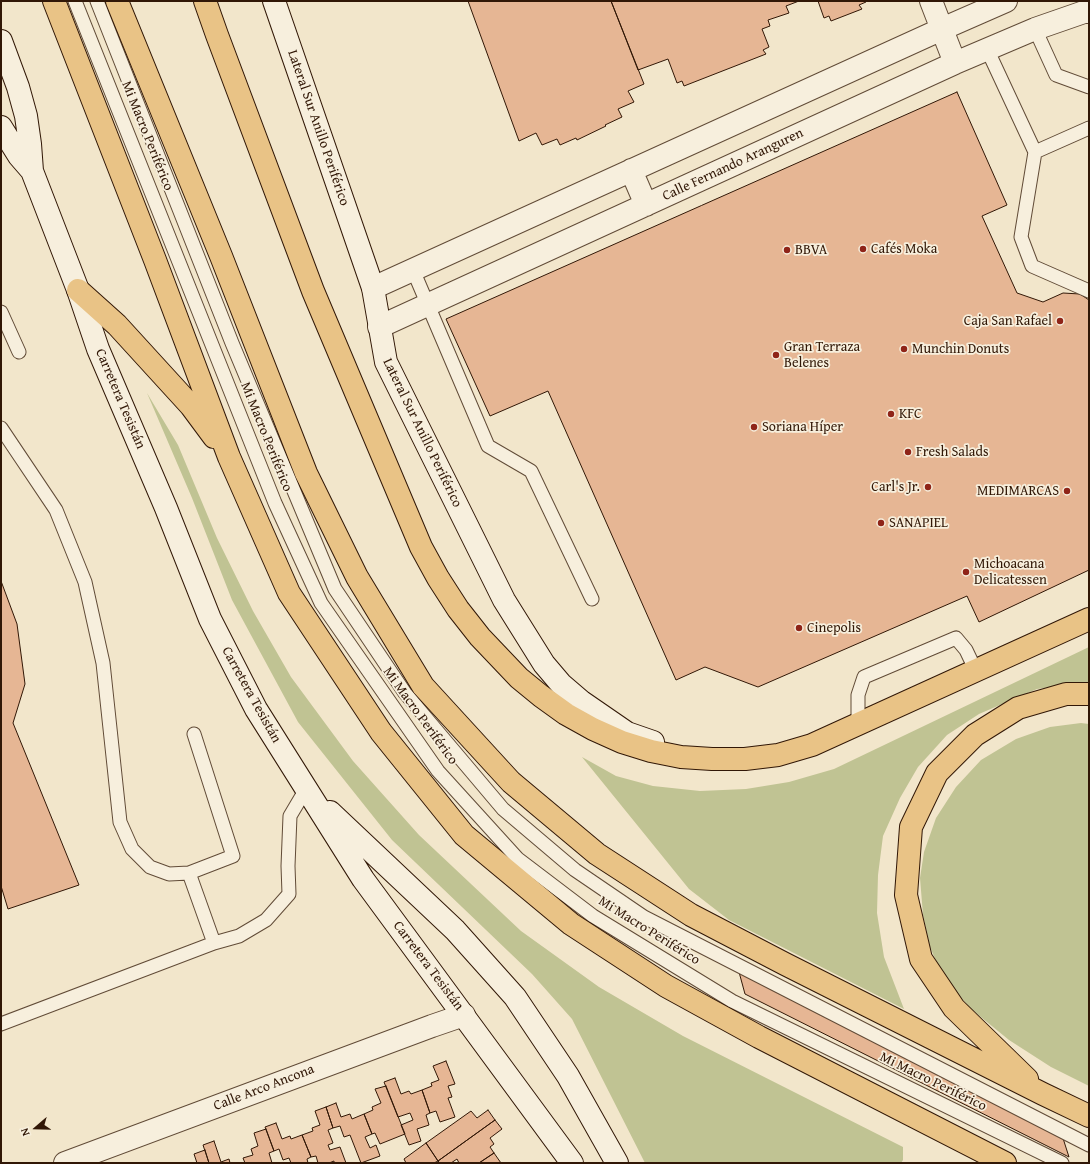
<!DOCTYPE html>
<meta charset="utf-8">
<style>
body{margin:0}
#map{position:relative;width:1090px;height:1164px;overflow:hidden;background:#f2e6cb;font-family:"Gentium Book Plus",serif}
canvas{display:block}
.frame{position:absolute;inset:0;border:2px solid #311706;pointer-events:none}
.north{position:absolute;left:16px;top:1108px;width:40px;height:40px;-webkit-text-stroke:3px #f7efdd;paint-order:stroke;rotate:250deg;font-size:11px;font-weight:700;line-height:16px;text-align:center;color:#311706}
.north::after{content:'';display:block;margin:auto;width:14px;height:18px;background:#311706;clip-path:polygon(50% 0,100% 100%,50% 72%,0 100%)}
</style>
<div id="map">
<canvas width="1090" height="1164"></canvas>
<div class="frame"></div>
<div class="north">N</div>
</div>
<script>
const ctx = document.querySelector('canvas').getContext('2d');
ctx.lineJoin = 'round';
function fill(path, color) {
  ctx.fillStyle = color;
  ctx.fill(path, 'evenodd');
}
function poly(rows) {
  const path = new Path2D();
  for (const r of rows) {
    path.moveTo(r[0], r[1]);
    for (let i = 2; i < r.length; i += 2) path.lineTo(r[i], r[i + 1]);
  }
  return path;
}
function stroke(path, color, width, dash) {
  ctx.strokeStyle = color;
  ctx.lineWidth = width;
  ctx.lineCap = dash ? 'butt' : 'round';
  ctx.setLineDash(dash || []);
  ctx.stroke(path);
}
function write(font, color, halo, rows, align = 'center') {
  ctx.font = font + ' "Gentium Book Plus",serif';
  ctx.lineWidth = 3.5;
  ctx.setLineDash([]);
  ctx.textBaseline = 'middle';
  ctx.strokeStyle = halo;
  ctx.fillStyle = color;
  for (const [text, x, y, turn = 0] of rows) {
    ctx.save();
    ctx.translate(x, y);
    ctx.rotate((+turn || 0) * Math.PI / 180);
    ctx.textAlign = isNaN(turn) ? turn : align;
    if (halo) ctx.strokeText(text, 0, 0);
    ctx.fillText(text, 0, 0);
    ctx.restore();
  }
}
const green = poly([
 [147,393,178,445,217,538,253,611,291,677,353,761,419,835,521,931,599,987,683,1036,903,1147,903,1160,901,1163,645,1163,572,1019,532,974,392,840,298,722,232,600,192,498],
 [1089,647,1089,682,1037,689,979,714,947,735,918,767,900,798,883,836,878,875,877,913,884,957,904,1009,729,920,689,889,582,757,616,776,653,786,700,791,746,789,789,782,834,769],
 [1081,723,1089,724,1089,1086,1051,1067,1009,1040,971,1009,943,977,930,947,923,915,920,878,924,852,936,818,956,787,981,760,1016,739,1050,727]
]);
const building = poly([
 [468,1,611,1,644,84,628,91,634,102,618,109,622,117,605,125,606,126,577,140,576,138,560,145,557,139,542,145,536,133,519,141,468,1],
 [611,1,799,1,786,6,789,13,768,20,770,26,762,29,769,47,763,50,766,54,684,86,682,81,677,83,668,59,638,70,611,1],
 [818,1,865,1,866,2,859,5,862,9,831,21,829,16,824,18,818,1],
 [957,92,1007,205,982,216,1017,293,1043,302,1063,293,1080,294,1089,300,1089,570,979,622,967,596,758,687,705,667,676,680,548,391,490,416,446,319,957,92],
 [1,581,17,624,25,684,13,723,79,885,8,909,1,886,1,581],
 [739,972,1061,1132,1069,1157,745,994,739,972],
 [446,1061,455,1084,448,1086,452,1097,448,1098,455,1117,440,1122,436,1111,430,1113,422,1090,432,1086,431,1083,439,1080,433,1066,446,1061],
 [395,1078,401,1094,409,1091,411,1094,422,1090,430,1113,426,1115,429,1125,417,1129,421,1141,409,1145,401,1125,413,1120,410,1113,398,1117,384,1082,395,1078],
 [386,1086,405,1134,380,1144,375,1133,372,1134,364,1114,373,1110,372,1107,381,1103,375,1089,386,1086],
 [336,1103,341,1117,350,1114,352,1119,364,1114,372,1134,365,1137,370,1148,376,1145,380,1156,361,1163,350,1135,344,1137,340,1126,333,1128,326,1107,336,1103],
 [326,1107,333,1128,328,1130,333,1143,328,1145,330,1150,340,1147,346,1163,334,1163,334,1161,329,1163,318,1163,316,1156,311,1157,302,1135,313,1131,312,1128,320,1125,315,1111,326,1107],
 [488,1110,495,1120,438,1161,426,1143,471,1111,477,1118,488,1110],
 [495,1120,502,1129,490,1138,494,1144,490,1147,494,1153,479,1163,459,1163,457,1159,451,1163,440,1163,438,1161,495,1120],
 [276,1123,282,1139,290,1136,291,1139,302,1135,311,1157,307,1159,308,1163,291,1163,289,1158,283,1160,279,1149,274,1151,265,1127,276,1123],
 [266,1129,274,1151,269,1153,272,1163,245,1163,243,1158,253,1155,251,1149,258,1146,254,1133,266,1129],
 [214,1141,221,1162,229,1159,230,1163,209,1163,203,1145,214,1141],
 [426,1143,438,1161,434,1163,406,1163,404,1159,426,1143],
 [205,1150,209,1163,197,1163,194,1154,205,1150],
 [494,1153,501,1163,479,1163,494,1153]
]);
const lane = poly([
 [75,1,275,503,321,603,438,771,518,859,593,916,732,1001,1062,1163],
 [97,1,232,343,335,589,405,693,503,809,575,870,644,917,1089,1145],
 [1035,29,1056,75,1089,87],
 [987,49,1035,152,1021,237,1032,266,1089,291],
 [1035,152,1089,128],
 [413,270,488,446,531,471,592,599],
 [1,312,19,352],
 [1,428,56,510,85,582,103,663,120,822,132,849,150,867,169,874,189,873,214,943],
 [858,724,858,695,864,677,956,638,966,650,976,671],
 [189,873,233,856,194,734],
 [1,1024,214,943,239,936,266,920,289,894,288,866,290,816,306,789]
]);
const street = poly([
 [931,1,955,63],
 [631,170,646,205],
 [373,288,942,29,1006,1],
 [379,327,955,63,1035,29,1084,12,1089,12],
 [65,1163,432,1026,464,1015]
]);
const secondary = poly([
 [274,1,373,288,386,362,504,600,544,664,561,684,582,702,627,733,653,742],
 [1,41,18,87,26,116,30,144,32,171,78,290,98,349,166,508,210,619,256,709,363,879,572,1163],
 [1,127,19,156,32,171],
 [330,812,455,930,515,997,568,1076,617,1163]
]);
const primary = poly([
 [205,1,217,35,313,291,421,547,438,578,458,609,480,637,519,678,541,696,566,714,593,729,622,742,651,751,681,757,712,759,745,759,778,755,812,745,1089,619]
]);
const highway = poly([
 [54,1,155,260,229,457,289,593,381,732,464,835,571,924,666,986,759,1037,1005,1163],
 [117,1,221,256,306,473,357,577,423,686,511,782,597,854,691,915,785,964,1043,1094,1089,1116],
 [78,290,117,325,191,406,214,437],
 [1027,1079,954,1008,921,959,906,895,911,827,937,773,975,735,1018,708,1066,694,1089,694]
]);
const markers = [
 [863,249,4,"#8f2418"],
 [787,250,4,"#8f2418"],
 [1060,321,4,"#8f2418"],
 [904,349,4,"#8f2418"],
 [776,355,4,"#8f2418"],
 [891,414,4,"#8f2418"],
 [754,427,4,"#8f2418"],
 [908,452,4,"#8f2418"],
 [928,487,4,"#8f2418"],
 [1067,491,4,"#8f2418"],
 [881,523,4,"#8f2418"],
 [966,572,4,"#8f2418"],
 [799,628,4,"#8f2418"]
];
const streetNames = [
 ["Lateral Sur Anillo Periférico",318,128,71],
 ["Mi Macro Periférico",147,136,68],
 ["Calle Fernando Aranguren",733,165,-25],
 ["Carretera Tesistán",120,399,67],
 ["Lateral Sur Anillo Periférico",422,433,64],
 ["Mi Macro Periférico",266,437,68],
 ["Carretera Tesistán",251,695,61],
 ["Mi Macro Periférico",420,716,54],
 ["Mi Macro Periférico",649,931,32],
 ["Carretera Tesistán",428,966,53],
 ["Mi Macro Periférico",933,1082,26],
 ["Calle Arco Ancona",264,1088,-21]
];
const poiNames = [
 ["Cafés Moka",871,249],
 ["BBVA",795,250],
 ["Caja San Rafael",1052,321,"right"],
 ["Gran Terraza",784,347],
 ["Belenes",784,363],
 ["Munchin Donuts",912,349],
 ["KFC",899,414],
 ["Soriana Híper",762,427],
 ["Fresh Salads",916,452],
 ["Carl's Jr.",920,487,"right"],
 ["MEDIMARCAS",1059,491,"right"],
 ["SANAPIEL",889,523],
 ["Michoacana",974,564],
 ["Delicatessen",974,580],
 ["Cinepolis",807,628]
];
fill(green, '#c0c393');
fill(building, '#e6b694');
stroke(building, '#311706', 1);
stroke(lane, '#614b37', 15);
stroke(street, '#614b37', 24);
stroke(secondary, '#311706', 24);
stroke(primary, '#311706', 24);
stroke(highway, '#311706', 24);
stroke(lane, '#f7efdd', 13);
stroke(street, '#f7efdd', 22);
stroke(secondary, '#f7efdd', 22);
stroke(primary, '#e9c386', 22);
stroke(highway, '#e9c386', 22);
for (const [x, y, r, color] of markers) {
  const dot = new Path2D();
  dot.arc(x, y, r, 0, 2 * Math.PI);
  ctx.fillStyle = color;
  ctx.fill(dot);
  stroke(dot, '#f7efdd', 1.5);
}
write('14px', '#311706', '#f7efdd', streetNames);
write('14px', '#311706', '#f7efdd', poiNames, 'left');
</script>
